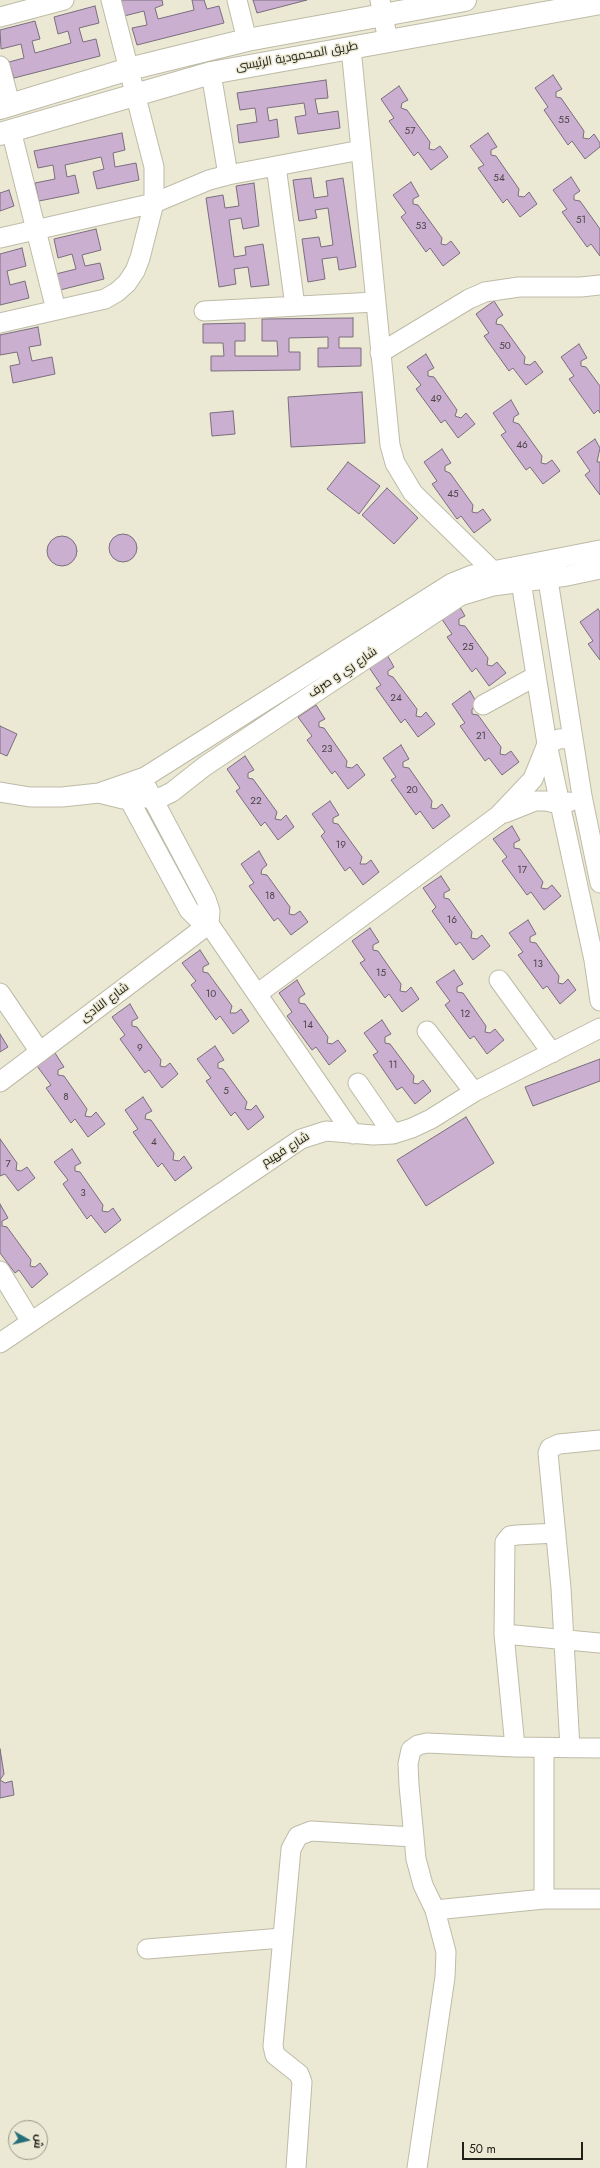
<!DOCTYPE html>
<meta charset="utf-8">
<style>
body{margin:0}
#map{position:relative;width:600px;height:2168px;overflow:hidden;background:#ebe8d4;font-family:Jost,Cairo,sans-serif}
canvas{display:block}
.north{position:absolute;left:8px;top:2120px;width:40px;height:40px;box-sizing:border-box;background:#ebe8d4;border:1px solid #9b9889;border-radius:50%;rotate:98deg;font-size:11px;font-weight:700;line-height:16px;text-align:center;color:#222119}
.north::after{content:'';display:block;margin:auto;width:14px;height:18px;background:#266f79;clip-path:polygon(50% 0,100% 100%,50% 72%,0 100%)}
.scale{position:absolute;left:462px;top:2142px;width:121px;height:18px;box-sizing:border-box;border:2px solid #222119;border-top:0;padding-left:5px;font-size:12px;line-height:14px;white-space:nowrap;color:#222119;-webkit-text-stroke:3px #ebe8d4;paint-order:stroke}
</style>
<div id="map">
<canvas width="600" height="2168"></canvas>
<div class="north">ش</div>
<div class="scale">50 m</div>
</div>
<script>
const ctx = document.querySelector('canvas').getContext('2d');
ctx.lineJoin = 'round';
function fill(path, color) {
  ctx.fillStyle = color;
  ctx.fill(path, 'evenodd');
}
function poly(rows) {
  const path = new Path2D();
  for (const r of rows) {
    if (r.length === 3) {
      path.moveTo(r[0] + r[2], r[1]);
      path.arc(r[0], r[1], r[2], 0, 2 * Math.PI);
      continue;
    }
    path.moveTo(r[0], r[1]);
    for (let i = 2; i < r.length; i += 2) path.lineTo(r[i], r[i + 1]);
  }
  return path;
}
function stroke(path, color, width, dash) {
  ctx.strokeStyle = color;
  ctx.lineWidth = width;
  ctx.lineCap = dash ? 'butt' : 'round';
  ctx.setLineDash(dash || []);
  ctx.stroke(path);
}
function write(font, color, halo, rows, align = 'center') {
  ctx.font = font + ' Jost,Cairo,sans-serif';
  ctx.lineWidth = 3;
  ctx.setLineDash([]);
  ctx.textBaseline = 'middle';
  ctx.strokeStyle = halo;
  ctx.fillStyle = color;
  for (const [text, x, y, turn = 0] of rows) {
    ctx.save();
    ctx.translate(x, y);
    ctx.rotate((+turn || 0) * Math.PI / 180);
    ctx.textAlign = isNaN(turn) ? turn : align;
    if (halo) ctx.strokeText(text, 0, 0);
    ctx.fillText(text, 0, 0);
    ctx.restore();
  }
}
const building = poly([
 [120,0,162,0,163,5,155,8,158,19,194,10,192,0,204,0,207,9,219,6,224,23,137,45,132,28,147,25,144,11,124,16,120,0],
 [253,0,307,0,257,13,253,0],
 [95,6,99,23,79,28,83,42,96,39,100,56,14,78,9,62,24,58,21,44,1,49,0,30,35,21,40,39,32,41,35,53,71,43,68,31,58,34,54,17,95,6],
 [553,75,562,89,556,92,556,97,561,98,584,131,583,138,589,139,594,134,600,143,600,147,585,159,572,141,568,145,544,110,548,107,535,88,553,75],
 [326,80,328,98,315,99,318,114,338,111,340,128,298,134,295,117,306,115,304,103,267,108,269,121,277,119,279,137,239,143,237,125,257,122,255,108,240,110,237,93,326,80],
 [399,86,408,100,402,103,401,108,407,110,430,142,429,149,434,150,440,146,448,157,431,170,418,152,414,156,389,121,394,118,381,99,399,86],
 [122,133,125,150,113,153,115,167,136,163,139,180,97,189,93,172,104,169,101,157,65,165,67,177,75,175,79,193,39,201,35,183,55,179,53,165,38,168,34,151,122,133],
 [488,133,497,147,491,150,491,155,496,156,519,189,518,196,524,197,529,192,537,204,520,217,507,199,503,203,478,168,484,165,470,146,488,133],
 [571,177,580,191,574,195,574,200,580,201,600,229,600,256,591,244,587,247,562,212,567,209,553,190,571,177],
 [311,178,314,198,328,196,326,181,343,178,356,267,339,270,337,257,322,259,325,279,308,282,302,239,319,237,321,247,333,245,328,208,315,210,317,218,299,221,293,180,311,178],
 [411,182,419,196,413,199,413,204,418,205,442,238,441,244,446,245,451,241,460,253,443,266,430,248,426,252,401,217,406,213,393,195,411,182],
 [254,183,259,226,243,229,241,218,229,220,234,257,246,255,245,247,263,244,269,285,251,287,248,267,234,269,236,284,219,287,206,198,223,195,225,208,239,206,236,186,254,183],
 [9,190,14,206,0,211,0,193,9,190],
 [96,229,101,250,82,255,85,266,100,263,104,279,60,290,56,274,76,269,72,254,58,258,54,239,96,229],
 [22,248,26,266,7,271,10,285,25,281,29,298,0,305,0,254,22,248],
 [494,301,503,315,497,319,496,324,502,325,525,357,524,364,530,365,535,361,543,372,526,385,513,368,509,371,484,336,489,333,476,314,494,301],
 [353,318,353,337,339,337,339,348,361,348,361,366,318,367,318,348,328,348,328,337,289,338,289,352,300,352,300,370,211,371,211,356,224,356,223,343,203,343,203,324,245,323,245,341,235,341,235,356,278,356,277,341,262,341,262,319,353,318],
 [38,327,41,345,29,347,32,361,52,357,55,374,13,383,10,366,20,364,17,352,0,355,0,335,38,327],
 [579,344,587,358,581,361,581,366,586,367,600,386,600,413,598,410,594,414,569,379,574,376,561,357,579,344],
 [426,354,434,368,428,371,428,376,434,377,457,410,455,416,461,418,466,413,475,424,458,438,445,420,441,423,416,389,421,385,407,367,426,354],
 [362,392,365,443,291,447,288,397,362,392],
 [511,400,519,414,514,417,513,422,519,424,542,456,541,463,546,464,552,460,560,471,543,484,530,467,526,470,501,435,506,432,493,413,511,400],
 [233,411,235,434,212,436,210,413,233,411],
 [595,439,600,448,597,462,600,462,600,495,585,475,590,471,577,452,595,439],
 [442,449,451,463,445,466,445,471,450,473,473,505,472,512,477,513,483,509,491,520,474,533,461,516,457,519,432,484,437,481,424,462,442,449],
 [348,462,380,486,359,514,327,489,348,462],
 [387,488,418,518,394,544,362,515,387,488],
 [123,548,14],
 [62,551,15],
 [457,602,465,616,459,619,459,625,465,626,488,658,487,665,492,666,497,662,506,673,489,686,476,668,472,672,447,637,452,634,439,615,457,602],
 [598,609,600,612,600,660,588,644,593,641,580,622,598,609],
 [386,653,394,667,388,671,388,675,393,677,417,709,416,716,421,717,426,712,435,724,418,737,405,719,401,723,376,688,381,685,368,666,386,653],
 [470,691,478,705,472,709,472,714,478,715,501,747,500,754,505,755,511,751,519,762,502,775,489,758,485,761,460,726,465,723,452,704,470,691],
 [316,705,325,719,319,722,319,727,324,728,347,761,346,767,352,768,357,764,365,775,348,789,335,771,332,774,307,740,312,736,298,717,316,705],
 [0,726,17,734,7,756,0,753,0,726],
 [401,745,409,759,403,762,403,767,409,768,432,801,431,808,436,809,442,804,450,816,433,829,420,811,416,815,391,780,396,777,383,758,401,745],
 [245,756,254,770,248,773,248,778,253,779,277,812,275,819,281,820,286,815,294,827,278,840,265,822,261,826,236,791,240,788,227,769,245,756],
 [330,801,339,815,333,818,333,823,338,824,362,857,360,864,366,864,371,860,379,872,363,885,350,867,345,871,321,836,325,832,312,814,330,801],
 [512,826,520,840,514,843,514,848,520,849,543,882,541,888,547,889,552,885,561,896,544,910,531,892,527,895,502,861,507,857,493,839,512,826],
 [259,851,267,865,262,869,261,874,267,875,290,907,289,914,294,915,300,911,308,922,291,935,278,918,274,921,249,886,254,883,241,864,259,851],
 [441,876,450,890,444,893,444,898,449,899,472,932,471,938,477,939,482,935,490,946,473,960,460,942,456,945,432,911,436,907,423,888,441,876],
 [528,920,536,934,530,937,530,942,536,943,559,976,558,983,563,984,568,979,576,990,560,1004,547,986,543,989,518,955,523,952,509,933,528,920],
 [370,928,379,942,373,945,373,950,378,951,401,984,400,991,406,992,411,987,419,999,402,1012,389,994,385,998,360,963,365,960,352,941,370,928],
 [200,950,209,964,203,967,203,972,208,973,232,1006,230,1013,236,1013,241,1009,249,1021,233,1034,220,1016,216,1020,191,985,196,981,182,963,200,950],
 [454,970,463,984,457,987,457,992,463,993,486,1026,485,1032,490,1033,495,1029,504,1040,487,1054,474,1036,470,1039,445,1005,450,1001,436,982,454,970],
 [297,980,305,994,299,998,299,1003,305,1004,328,1037,327,1043,332,1044,338,1040,346,1051,329,1065,316,1047,312,1050,287,1016,292,1012,279,993,297,980],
 [130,1004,138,1018,132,1021,132,1026,137,1027,161,1060,160,1066,165,1067,170,1063,178,1074,162,1088,149,1070,145,1073,120,1039,125,1035,112,1017,130,1004],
 [382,1020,391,1034,385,1037,385,1043,390,1044,414,1076,413,1083,418,1084,423,1080,431,1091,415,1104,402,1087,397,1090,373,1055,378,1052,364,1033,382,1020],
 [0,1034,8,1047,0,1052,0,1034],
 [215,1046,224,1060,218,1063,218,1068,223,1069,247,1102,245,1109,251,1110,256,1105,264,1117,248,1130,235,1112,231,1116,206,1081,211,1078,197,1059,215,1046],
 [55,1053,64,1067,58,1070,58,1075,64,1076,87,1109,85,1116,91,1117,96,1112,105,1124,88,1137,75,1119,71,1123,46,1088,51,1085,37,1066,55,1053],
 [600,1059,600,1081,533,1106,525,1087,600,1059],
 [143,1097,152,1111,146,1114,145,1119,151,1120,174,1153,173,1160,179,1161,184,1156,192,1168,175,1181,162,1163,158,1167,133,1132,138,1129,125,1110,143,1097],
 [466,1117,494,1163,426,1206,397,1160,466,1117],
 [0,1139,17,1163,16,1170,21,1171,27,1167,35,1178,18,1191,5,1174,0,1176,0,1139],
 [72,1149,81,1163,75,1166,75,1171,80,1172,103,1205,102,1211,108,1212,113,1208,121,1220,105,1233,91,1215,87,1219,63,1184,68,1180,54,1162,72,1149],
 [0,1204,8,1218,2,1221,2,1226,7,1227,31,1260,30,1266,35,1267,40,1263,48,1274,32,1288,19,1270,15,1273,0,1253,0,1204],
 [0,1749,4,1774,0,1780,5,1783,12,1781,14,1795,0,1798,0,1749]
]);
const minor = poly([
 [237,0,247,40],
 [380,0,388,41],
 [0,17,64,0],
 [351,48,390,445,395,463,413,493,493,571],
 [0,66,10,104],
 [211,73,228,175],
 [11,130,56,310],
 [276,166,295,306],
 [0,238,154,203,209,180,228,175,361,150],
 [204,311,375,302],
 [0,323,105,299,117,292,127,283,135,271,140,258,154,203,154,167,111,0],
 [380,353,469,299,485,292,519,287,581,287,600,285],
 [546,567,582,796,600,883],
 [519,569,547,744,594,960,600,1001],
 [483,705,536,676],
 [147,788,206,899,210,911,209,924],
 [124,790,189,910,198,919,209,924,353,1134],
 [0,792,30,797,62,797,99,793,145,777,452,583,472,575,600,550],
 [99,793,123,799,162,797,172,792,205,766,460,596,493,586,567,576,600,569],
 [505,813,535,801,546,801,559,804,569,802],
 [499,980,552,1053],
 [0,993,40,1052],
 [257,994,498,816,533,779,547,744,559,739,572,738],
 [427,1031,474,1092],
 [0,1082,209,924],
 [358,1083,393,1134],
 [0,1271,31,1322],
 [0,1343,301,1139,326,1131,373,1135,393,1134,412,1128,431,1119,474,1092,600,1028],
 [504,1634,600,1643],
 [515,1747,504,1634,505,1542,510,1536,517,1535,556,1533],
 [570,1748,561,1588,548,1453,550,1448,559,1444,600,1440],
 [544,1899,544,1748],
 [435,1910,544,1899,600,1899],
 [147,1949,282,1938],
 [296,2168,302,2082,299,2074,275,2055,273,2046,291,1849,298,1836,311,1831,414,1837],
 [417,2168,445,1977,446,1952,435,1910,423,1885,416,1859,409,1785,408,1764,411,1750,418,1745,427,1743,515,1747,600,1748]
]);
const tertiary = poly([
 [0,108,129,69,247,40,465,0],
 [0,134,211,73,600,3]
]);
const numberNames = [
 ["55",564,121],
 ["57",410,132],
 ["54",499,179],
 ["51",581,221],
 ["53",421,227],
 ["50",505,347],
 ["49",436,400],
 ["46",522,446],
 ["45",453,495],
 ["25",468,648],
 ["24",396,699],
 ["21",481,737],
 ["23",327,750],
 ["20",412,791],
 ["22",256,802],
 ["19",341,846],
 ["17",522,871],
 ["18",270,897],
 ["16",452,921],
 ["13",538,965],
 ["15",381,974],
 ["10",211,995],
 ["12",465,1015],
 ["14",308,1026],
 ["9",140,1049],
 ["11",393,1066],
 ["5",226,1092],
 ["8",66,1098],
 ["4",154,1143],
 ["7",8,1165],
 ["3",83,1194]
];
const streetNames = [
 ["طريق المحمودية الرئيسى",297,57,-10],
 ["شارع ري و صرف",343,673,-34],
 ["شارع النادى",105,1003,-37],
 ["شارع فهيم",286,1150,-32]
];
fill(building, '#caafd1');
stroke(building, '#7a6e7d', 1);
stroke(minor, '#bebba7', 21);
stroke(tertiary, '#bebba7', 24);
stroke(minor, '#fff', 19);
stroke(tertiary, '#fff', 22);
write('10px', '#4c4447', null, numberNames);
write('12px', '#222119', '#ebe8d4', streetNames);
</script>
